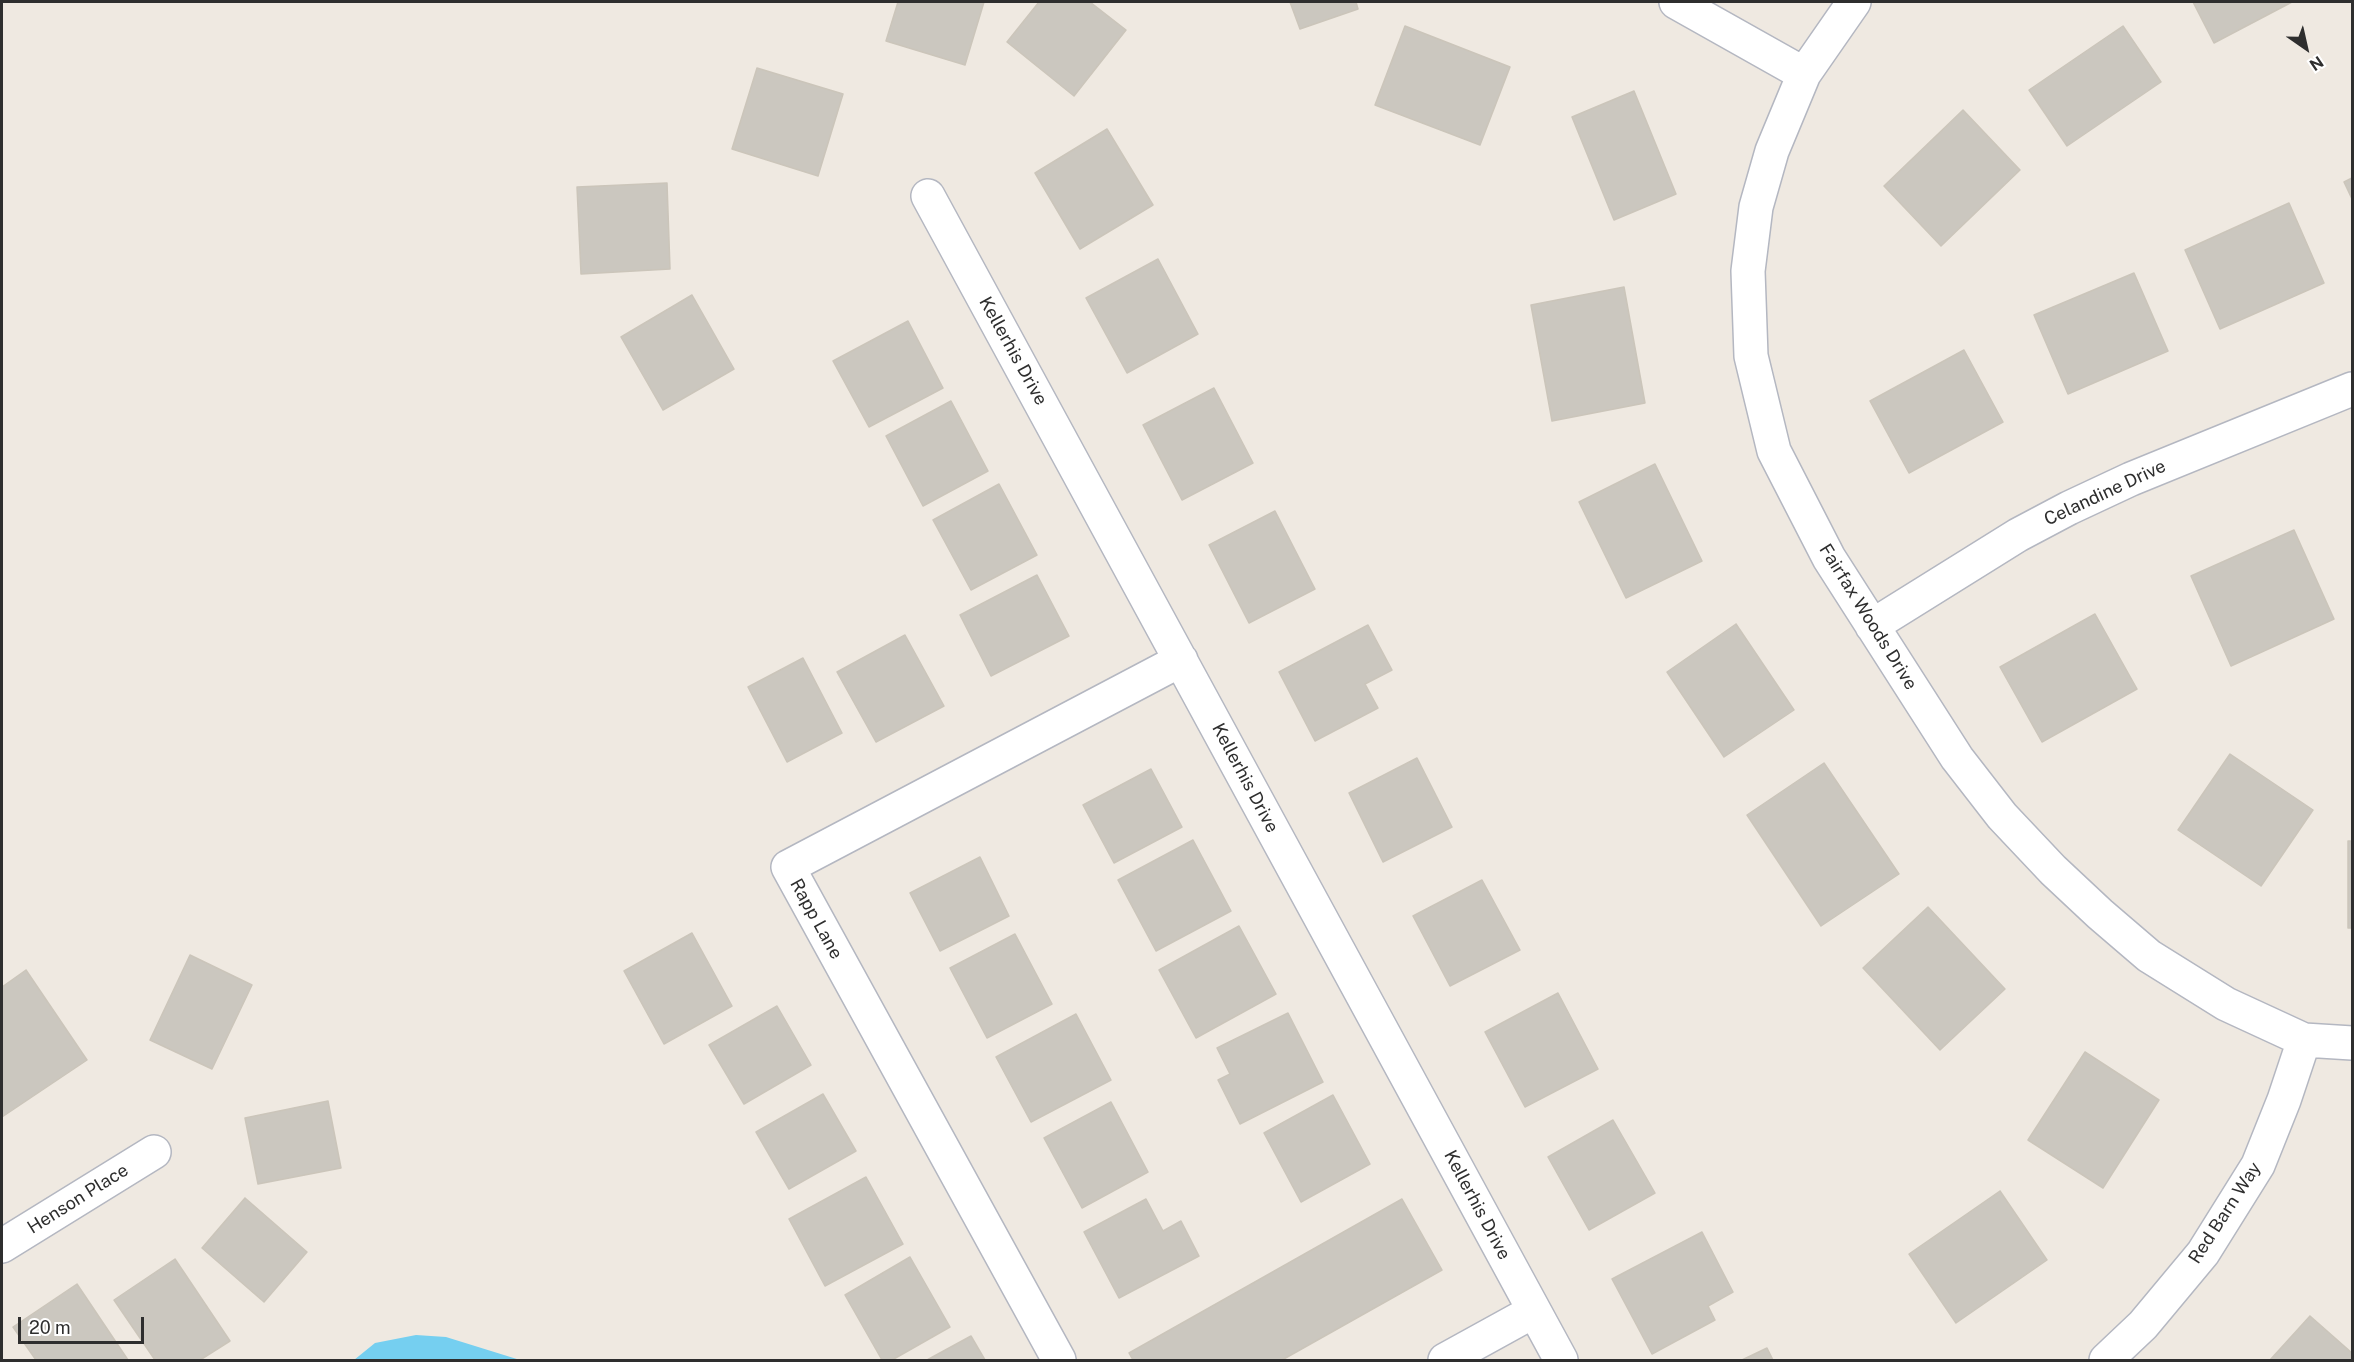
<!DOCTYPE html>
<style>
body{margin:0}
#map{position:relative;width:2354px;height:1362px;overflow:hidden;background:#efe9e1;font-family:"Public Sans",sans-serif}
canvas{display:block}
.frame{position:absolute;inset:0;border:3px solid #2e2e2e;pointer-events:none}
.north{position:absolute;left:2276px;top:18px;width:60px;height:60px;-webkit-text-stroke:4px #fff;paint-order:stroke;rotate:146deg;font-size:16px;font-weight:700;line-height:24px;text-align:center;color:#2e2e2e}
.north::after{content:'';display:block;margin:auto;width:21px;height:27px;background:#2e2e2e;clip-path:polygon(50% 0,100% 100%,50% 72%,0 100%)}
.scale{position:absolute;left:18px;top:1317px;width:126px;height:27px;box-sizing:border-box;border:3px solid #2e2e2e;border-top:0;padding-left:8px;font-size:18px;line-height:21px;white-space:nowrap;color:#2e2e2e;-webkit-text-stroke:4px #fff;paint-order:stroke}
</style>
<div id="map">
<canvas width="2354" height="1362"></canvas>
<div class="frame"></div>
<div class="north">N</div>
<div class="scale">20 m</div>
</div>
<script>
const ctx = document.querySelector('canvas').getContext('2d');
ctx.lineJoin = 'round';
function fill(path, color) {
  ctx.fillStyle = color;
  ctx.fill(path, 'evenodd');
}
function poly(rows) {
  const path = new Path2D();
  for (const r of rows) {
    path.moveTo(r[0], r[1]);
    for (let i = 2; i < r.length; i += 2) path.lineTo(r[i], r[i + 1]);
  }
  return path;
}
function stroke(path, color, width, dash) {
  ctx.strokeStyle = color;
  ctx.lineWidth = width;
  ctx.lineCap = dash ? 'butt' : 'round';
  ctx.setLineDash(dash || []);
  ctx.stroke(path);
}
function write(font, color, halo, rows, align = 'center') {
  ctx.font = font + ' "Public Sans",sans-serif';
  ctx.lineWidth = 5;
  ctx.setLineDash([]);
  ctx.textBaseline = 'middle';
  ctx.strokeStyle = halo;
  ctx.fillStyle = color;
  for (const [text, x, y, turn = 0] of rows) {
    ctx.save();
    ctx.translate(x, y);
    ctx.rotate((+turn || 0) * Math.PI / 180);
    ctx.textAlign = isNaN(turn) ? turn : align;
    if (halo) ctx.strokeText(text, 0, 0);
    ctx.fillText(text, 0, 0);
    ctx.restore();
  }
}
const water = poly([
 [416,1335,446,1337,520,1360,354,1360,375,1343]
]);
const building = poly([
 [898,2,984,2,965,65,886,41,898,2],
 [1039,2,1090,2,1126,30,1074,96,1007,42,1039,2],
 [1290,2,1356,2,1358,9,1300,29,1290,2],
 [2193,2,2292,2,2214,43,2193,2],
 [1405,26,1510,67,1480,145,1375,105,1405,26],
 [2123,26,2161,82,2067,146,2029,90,2123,26],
 [757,68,843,94,818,176,732,149,757,68],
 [1634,91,1676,194,1614,220,1572,117,1634,91],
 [1963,110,2020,170,1941,246,1884,186,1963,110],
 [1107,129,1153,205,1080,249,1035,173,1107,129],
 [2352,178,2352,199,2344,182,2352,178],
 [667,183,670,269,581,274,577,187,667,183],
 [2289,203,2324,283,2220,329,2185,250,2289,203],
 [1158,259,1198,334,1127,373,1086,298,1158,259],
 [2134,273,2168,351,2068,394,2034,315,2134,273],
 [1624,287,1645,403,1552,421,1531,305,1624,287],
 [692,295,734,369,663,410,621,337,692,295],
 [908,321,943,388,869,427,833,361,908,321],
 [1964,350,2003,422,1909,473,1870,401,1964,350],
 [1214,388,1253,463,1182,500,1143,425,1214,388],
 [951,401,988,471,923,506,886,436,951,401],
 [1655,464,1702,561,1626,598,1579,502,1655,464],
 [999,484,1037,555,971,590,933,520,999,484],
 [1275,511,1315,589,1249,623,1209,545,1275,511],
 [2294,530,2334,619,2231,666,2191,576,2294,530],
 [1037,575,1069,636,991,676,960,615,1037,575],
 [2095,614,2137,689,2042,742,2000,667,2095,614],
 [1736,624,1794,710,1724,757,1667,672,1736,624],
 [1368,625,1392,670,1365,684,1378,708,1315,741,1279,672,1368,625],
 [905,635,944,706,876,742,837,672,905,635],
 [803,658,842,733,787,762,748,687,803,658],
 [2230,754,2313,810,2261,886,2178,830,2230,754],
 [1417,758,1452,827,1383,862,1349,793,1417,758],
 [1824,763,1899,874,1821,926,1747,815,1824,763],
 [1151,769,1182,827,1114,863,1083,805,1151,769],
 [1193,840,1231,911,1156,951,1118,880,1193,840],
 [2348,841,2352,841,2352,928,2348,928,2348,841],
 [980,857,1009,916,940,951,910,893,980,857],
 [1482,880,1520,950,1450,986,1413,916,1482,880],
 [1928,907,2005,989,1940,1050,1863,968,1928,907],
 [1239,926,1276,994,1196,1038,1159,970,1239,926],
 [692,933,732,1006,664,1044,624,971,692,933],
 [1015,934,1052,1004,987,1038,950,968,1015,934],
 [190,955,252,985,212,1069,150,1040,190,955],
 [26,970,87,1060,2,1117,2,987,26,970],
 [1558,993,1598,1069,1525,1107,1485,1032,1558,993],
 [777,1006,811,1065,744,1104,709,1045,777,1006],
 [1288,1013,1323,1082,1240,1124,1218,1080,1230,1074,1217,1048,1288,1013],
 [1076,1014,1111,1080,1031,1122,996,1057,1076,1014],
 [2085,1052,2159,1100,2103,1188,2028,1140,2085,1052],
 [823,1094,856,1151,789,1189,756,1132,823,1094],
 [1333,1095,1370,1164,1301,1202,1264,1133,1333,1095],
 [328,1101,341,1168,258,1184,245,1118,328,1101],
 [1111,1102,1148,1172,1082,1208,1044,1138,1111,1102],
 [1613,1120,1655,1193,1589,1230,1548,1157,1613,1120],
 [866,1177,903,1244,825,1286,789,1219,866,1177],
 [2000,1191,2047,1260,1956,1323,1909,1254,2000,1191],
 [245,1198,307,1252,264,1302,202,1248,245,1198],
 [1146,1199,1163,1231,1181,1221,1199,1256,1119,1298,1084,1232,1146,1199],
 [1402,1199,1442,1270,1282,1360,1133,1360,1129,1353,1402,1199],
 [1702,1232,1733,1292,1708,1306,1715,1320,1652,1354,1612,1279,1702,1232],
 [910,1257,950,1327,892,1360,882,1360,845,1295,910,1257],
 [175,1259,230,1341,200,1360,155,1360,114,1300,175,1259],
 [77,1284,128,1360,36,1360,13,1327,77,1284],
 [2310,1316,2352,1353,2352,1360,2270,1360,2310,1316],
 [971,1336,985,1360,927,1360,971,1336],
 [1767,1348,1773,1360,1742,1360,1767,1348]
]);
const minor = poly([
 [1676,2,1804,74],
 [1854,2,1804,74,1772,151,1756,207,1748,271,1751,356,1774,451,1829,558,1957,758,2002,816,2053,870,2100,914,2149,956,2226,1004,2304,1040,2352,1043],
 [928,196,1561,1360],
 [1872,626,2018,535,2069,508,2131,479,2352,389],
 [2,1246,154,1152],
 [1059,1360,788,867,1181,660],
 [1445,1360,1534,1311],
 [2106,1360,2143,1325,2203,1253,2258,1165,2284,1100,2304,1040]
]);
const streetNames = [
 ["Kellerhis Drive",1013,351,61],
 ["Celandine Drive",2105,493,-25],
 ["Fairfax Woods Drive",1868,617,58],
 ["Kellerhis Drive",1245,778,62],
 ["Rapp Lane",816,919,61],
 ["Henson Place",78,1199,-32],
 ["Kellerhis Drive",1477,1205,62],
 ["Red Barn Way",2225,1213,-57]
];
fill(water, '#75cff0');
fill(building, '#cbc7bf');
stroke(building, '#cbc5ba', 1.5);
stroke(minor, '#b4b7c1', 36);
stroke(minor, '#fff', 33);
write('18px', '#2e2e2e', '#fff', streetNames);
</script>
